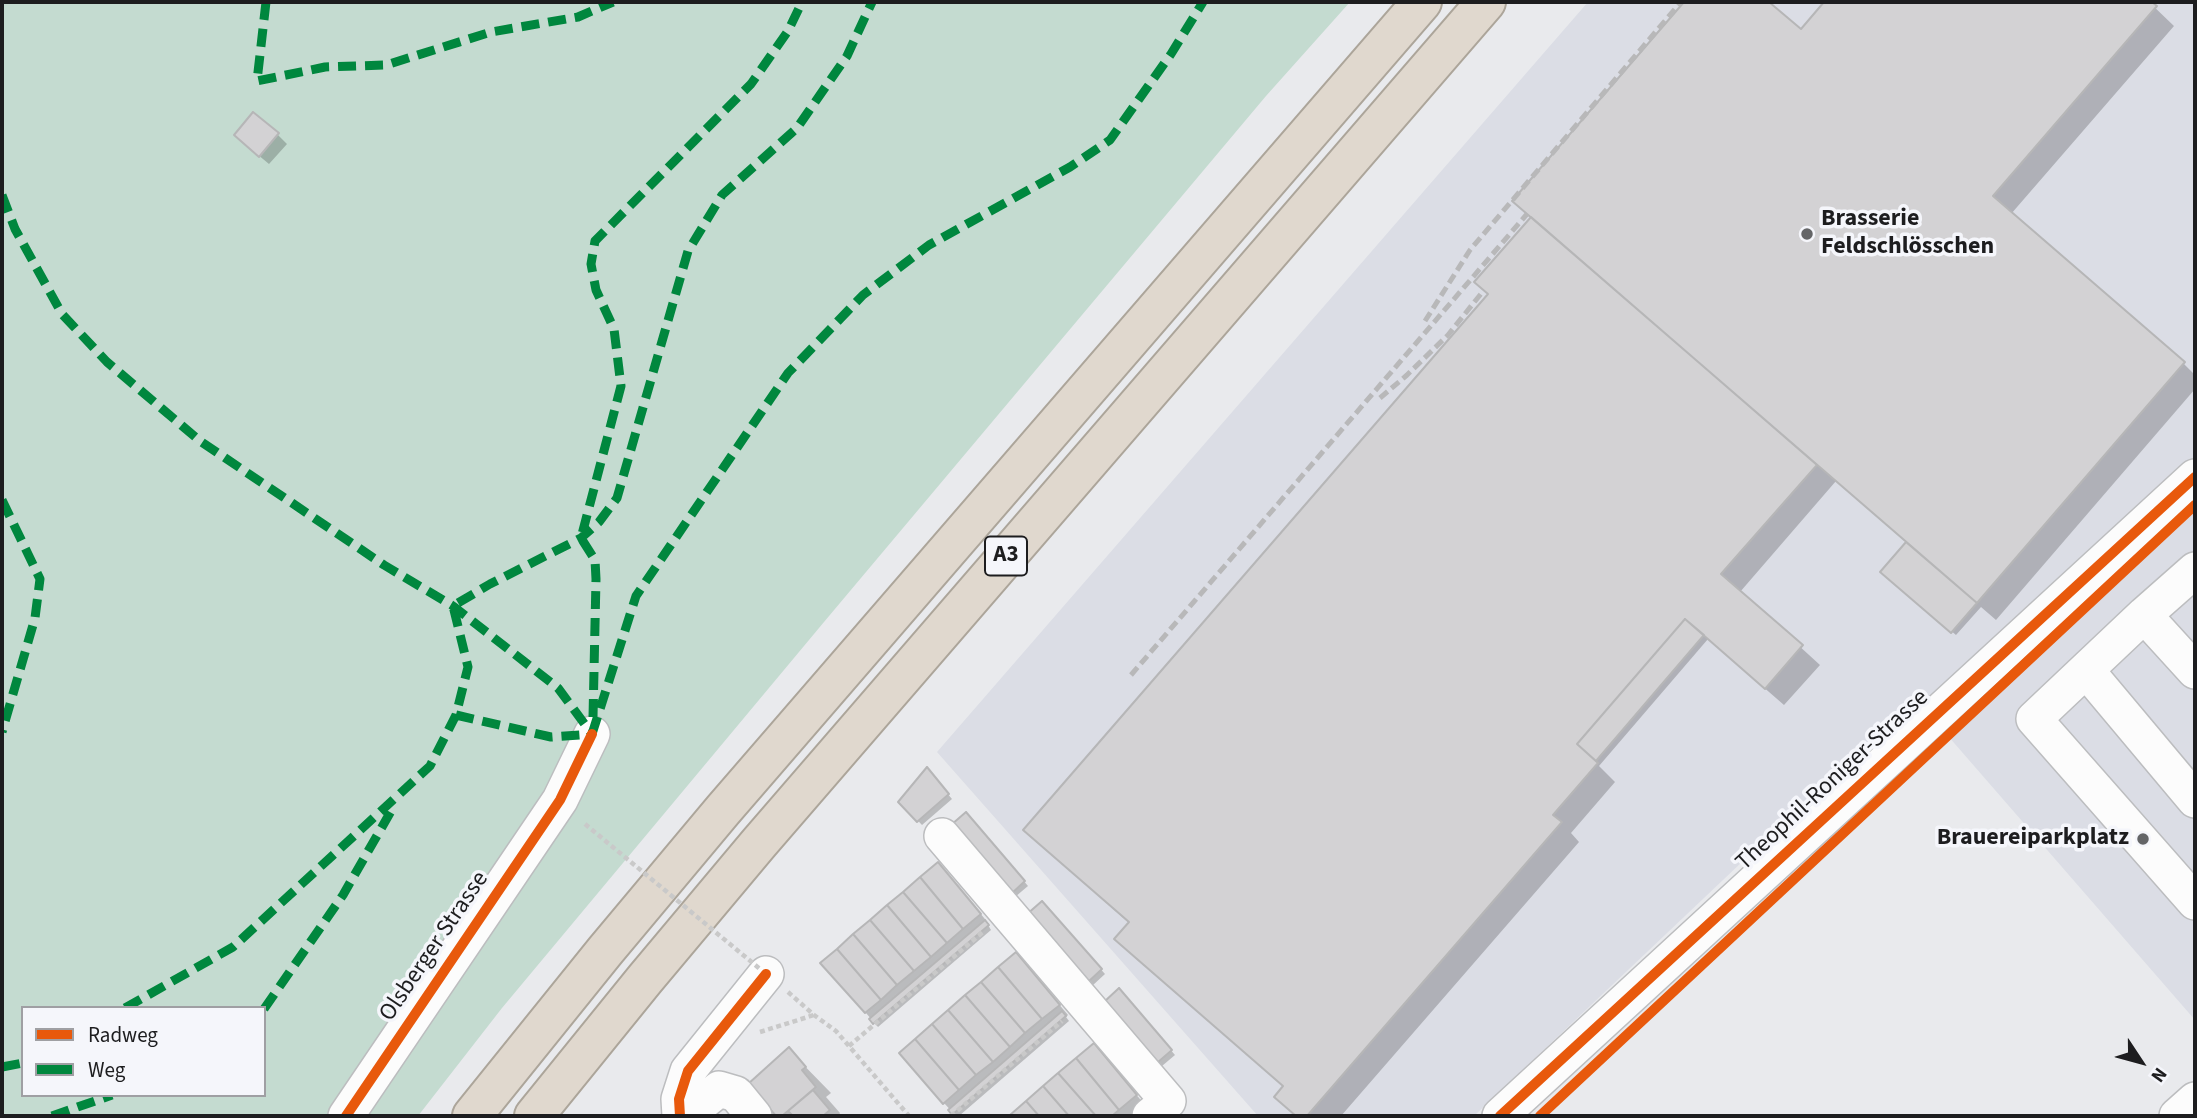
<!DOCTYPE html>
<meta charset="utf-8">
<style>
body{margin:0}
#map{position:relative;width:2197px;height:1118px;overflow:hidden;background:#e9eaed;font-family:"Source Sans 3",sans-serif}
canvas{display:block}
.frame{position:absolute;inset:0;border:4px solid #1d1d1f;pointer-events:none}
.legend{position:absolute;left:21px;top:1006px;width:245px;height:91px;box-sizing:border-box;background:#f5f6fb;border:2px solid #9f9fa3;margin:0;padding:9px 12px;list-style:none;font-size:21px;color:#1d1d1f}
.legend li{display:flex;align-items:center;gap:14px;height:35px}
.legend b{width:35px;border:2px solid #9f9fa3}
.north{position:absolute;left:2106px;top:1027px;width:70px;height:70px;-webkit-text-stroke:5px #f5f6fb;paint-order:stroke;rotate:126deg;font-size:19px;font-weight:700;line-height:28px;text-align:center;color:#1d1d1f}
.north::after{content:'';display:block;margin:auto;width:24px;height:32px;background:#1d1d1f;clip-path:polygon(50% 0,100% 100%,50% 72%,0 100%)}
</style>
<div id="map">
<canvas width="2197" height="1118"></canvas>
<div class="frame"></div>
<ul class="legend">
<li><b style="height:9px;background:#e8590c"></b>Radweg</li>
<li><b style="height:9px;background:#00873e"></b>Weg</li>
</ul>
<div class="north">N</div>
</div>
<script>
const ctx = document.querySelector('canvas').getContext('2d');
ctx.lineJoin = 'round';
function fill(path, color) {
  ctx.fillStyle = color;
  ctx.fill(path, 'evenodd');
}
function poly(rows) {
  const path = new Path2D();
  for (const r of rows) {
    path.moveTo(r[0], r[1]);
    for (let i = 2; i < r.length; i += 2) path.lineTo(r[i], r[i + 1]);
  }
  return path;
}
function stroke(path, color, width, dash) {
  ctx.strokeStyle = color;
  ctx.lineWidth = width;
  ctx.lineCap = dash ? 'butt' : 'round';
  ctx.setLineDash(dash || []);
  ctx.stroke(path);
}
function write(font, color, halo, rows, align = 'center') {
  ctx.font = font + ' "Source Sans 3",sans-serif';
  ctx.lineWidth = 7;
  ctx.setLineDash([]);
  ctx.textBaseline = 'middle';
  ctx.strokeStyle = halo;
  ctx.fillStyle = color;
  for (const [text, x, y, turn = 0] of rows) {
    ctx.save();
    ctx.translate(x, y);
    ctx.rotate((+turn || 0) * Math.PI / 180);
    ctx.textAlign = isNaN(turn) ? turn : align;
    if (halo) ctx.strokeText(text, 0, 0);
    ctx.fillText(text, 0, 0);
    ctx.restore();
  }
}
const built = poly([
 [1588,2,2195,2,2195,1020,1915,698,1474,1116,1258,1116,937,752]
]);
const green = poly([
 [2,2,1350,2,1266,96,824,622,502,1008,418,1116,2,1116],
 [23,1008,264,1008,264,1095,23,1095]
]);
const shadow = poly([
 [1687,2,1767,2,1801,31,1826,2,2149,2,2174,26,2011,214,2183,363,2195,375,2195,389,1996,620,1981,607,1956,635,1886,575,1907,543,1836,481,1740,592,1820,665,1784,705,1708,639,1599,766,1615,782,1571,833,1579,842,1341,1116,1296,1116,1276,1097,1284,1087,1134,957,1116,939,1130,924,1025,830,1489,295,1532,219,1514,201],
 [278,135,287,144,269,164,245,144],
 [931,774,952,799,922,825,900,802],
 [970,818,1028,886,1015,897],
 [947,873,989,924,988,925,991,930,878,1027,823,963],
 [1042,903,1105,974,1092,986,1029,915],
 [1025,964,1068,1015,1066,1017,1069,1021,959,1116,956,1116,944,1103],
 [1123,995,1175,1055,1162,1066,1106,1002],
 [1094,1045,1145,1105,1143,1116,1012,1116],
 [789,1050,831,1093,826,1097,840,1113,839,1115,841,1116,778,1116,750,1084]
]);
const building = poly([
 [1684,2,1769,2,1801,29,1824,2,2152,2,2157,6,1993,196,2185,362,1977,603,1512,201,1684,2],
 [253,112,279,133,259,157,234,135,253,112],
 [1531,217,1817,465,1721,574,1803,645,1765,689,1685,619,1577,744,1598,763,1553,815,1562,822,1307,1116,1296,1116,1274,1097,1283,1086,1114,939,1129,922,1023,830,1488,294,1474,282,1531,217],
 [1906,542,1977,603,1951,633,1880,572,1906,542],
 [1685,619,1704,635,1596,761,1577,744,1685,619],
 [927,767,949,794,917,822,898,802,927,767],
 [966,812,1025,881,1010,895,951,825,966,812],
 [938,862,981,914,963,929,920,877,938,862],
 [920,877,963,929,947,943,903,892,920,877],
 [903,892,947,943,931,957,887,905,903,892],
 [1042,901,1102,969,1087,983,1026,915,1042,901],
 [887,905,931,957,914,971,870,920,887,905],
 [870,920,914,971,897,985,853,934,870,920],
 [985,920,989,925,873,1024,869,1019,985,920],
 [853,934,897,985,881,1000,837,949,853,934],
 [837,949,881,1000,865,1013,820,963,837,949],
 [1016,952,1060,1005,1042,1019,998,967,1016,952],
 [998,967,1042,1019,1025,1033,981,982,998,967],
 [981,982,1025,1033,1010,1047,965,995,981,982],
 [1119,988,1172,1050,1157,1063,1104,1002,1119,988],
 [965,995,1010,1047,993,1062,948,1010,965,995],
 [948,1010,993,1062,976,1075,932,1024,948,1010],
 [1062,1011,1066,1016,952,1115,948,1110,1062,1011],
 [932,1024,976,1075,959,1090,915,1039,932,1024],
 [915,1039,959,1090,943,1104,899,1053,915,1039],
 [1094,1043,1137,1095,1119,1110,1076,1058,1094,1043],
 [789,1047,806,1067,802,1070,816,1087,782,1116,776,1116,748,1084,789,1047],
 [1076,1058,1119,1110,1112,1116,1096,1116,1058,1073,1076,1058],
 [1058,1073,1096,1116,1069,1116,1043,1086,1058,1073],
 [1043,1086,1069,1116,1039,1116,1026,1101,1043,1086],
 [813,1090,830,1110,823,1116,793,1116,788,1111,813,1090],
 [1026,1101,1039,1116,1011,1116,1010,1115,1026,1101]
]);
const path = poly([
 [788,992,814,1015,836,1031,909,1116],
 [760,1032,814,1015],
 [849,1046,984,931],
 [951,1116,1062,1021]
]);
const minor = poly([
 [2195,570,2144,615,2034,719,2195,902],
 [2144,615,2195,671],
 [2086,670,2195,800],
 [942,836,1168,1101,1150,1116],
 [346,1116,560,800,592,734],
 [680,1116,679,1099,688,1071,766,974],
 [680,1116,703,1102,719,1089,736,1094,754,1116],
 [1500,1116,2195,477],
 [2177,1116,2195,1100]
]);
const highway = poly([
 [472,1116,605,951,723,810,1422,2],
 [534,1116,645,979,759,843,1486,2]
]);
const rail = poly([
 [1425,321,1470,250,1681,2],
 [1380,398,1407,375,1448,335,1484,290],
 [1131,675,1527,214]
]);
const pathBridge = poly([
 [585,824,760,969]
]);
const quiet = poly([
 [266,2,257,81,325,67,386,65,491,32,578,17,613,2],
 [2,195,15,229,62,314,107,362,200,441,384,565,453,606,558,688,592,734],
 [2,500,40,579,35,618,2,732],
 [456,715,551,737,592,734],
 [593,717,596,579,595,560,581,538,621,386,614,329,596,290,591,264,595,241,751,84,788,31,802,2],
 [592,734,636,596,788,373,863,295,929,245,1070,167,1110,140,1171,54,1203,2],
 [125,1008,233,947,430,766,456,715,468,667,453,606,490,584,581,538,599,522,617,498,688,251,722,195,797,128,847,56,872,2],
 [264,1009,343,895,394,806],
 [2,1067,23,1063],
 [52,1116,112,1095]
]);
const cycleway = poly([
 [346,1116,560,800,592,734],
 [680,1116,679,1099,688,1071,766,974],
 [1500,1116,2195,477],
 [1540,1116,2195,505]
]);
const markers = [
 [1807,234,7,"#646567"],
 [2143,839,7,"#646567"]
];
const shields = [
 [1006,556,42]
];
const shieldNames = [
 ["A3",1006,556]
];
const poiNames = [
 ["Brasserie",1821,220],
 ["Feldschlösschen",1821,248],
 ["Brauereiparkplatz",2129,839,"right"]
];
const streetNames = [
 ["Theophil-Roniger-Strasse",1833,781,-43],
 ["Olsberger Strasse",435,947,-56]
];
fill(built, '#dbdde5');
fill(green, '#c4dbd0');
fill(shadow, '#0003');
fill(building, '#d3d2d4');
stroke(building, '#b6b6b7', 2);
stroke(minor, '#bcbdbf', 38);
stroke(highway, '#aca59a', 42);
stroke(path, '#c9c9c9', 4.5, [5, 3.5]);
stroke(minor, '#fcfcfc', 35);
stroke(highway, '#e0d8ce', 38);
stroke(rail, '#b8b8b9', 5, [10, 5]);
stroke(pathBridge, '#c9c9c9', 4.5, [5, 3.5]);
stroke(quiet, '#00873e', 9, [18, 9]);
stroke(cycleway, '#e8590c', 10);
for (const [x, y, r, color] of markers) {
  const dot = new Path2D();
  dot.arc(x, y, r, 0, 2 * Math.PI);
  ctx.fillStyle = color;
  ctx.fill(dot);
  stroke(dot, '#f5f6fb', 2.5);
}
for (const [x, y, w] of shields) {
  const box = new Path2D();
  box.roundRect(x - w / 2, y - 19.5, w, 39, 5);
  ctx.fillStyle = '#f5f6fb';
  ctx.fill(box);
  stroke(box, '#1d1d1f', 2);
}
write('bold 23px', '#1d1d1f', null, shieldNames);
write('bold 24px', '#1d1d1f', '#f5f6fb', poiNames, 'left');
write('24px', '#1d1d1f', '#f5f6fb', streetNames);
</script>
